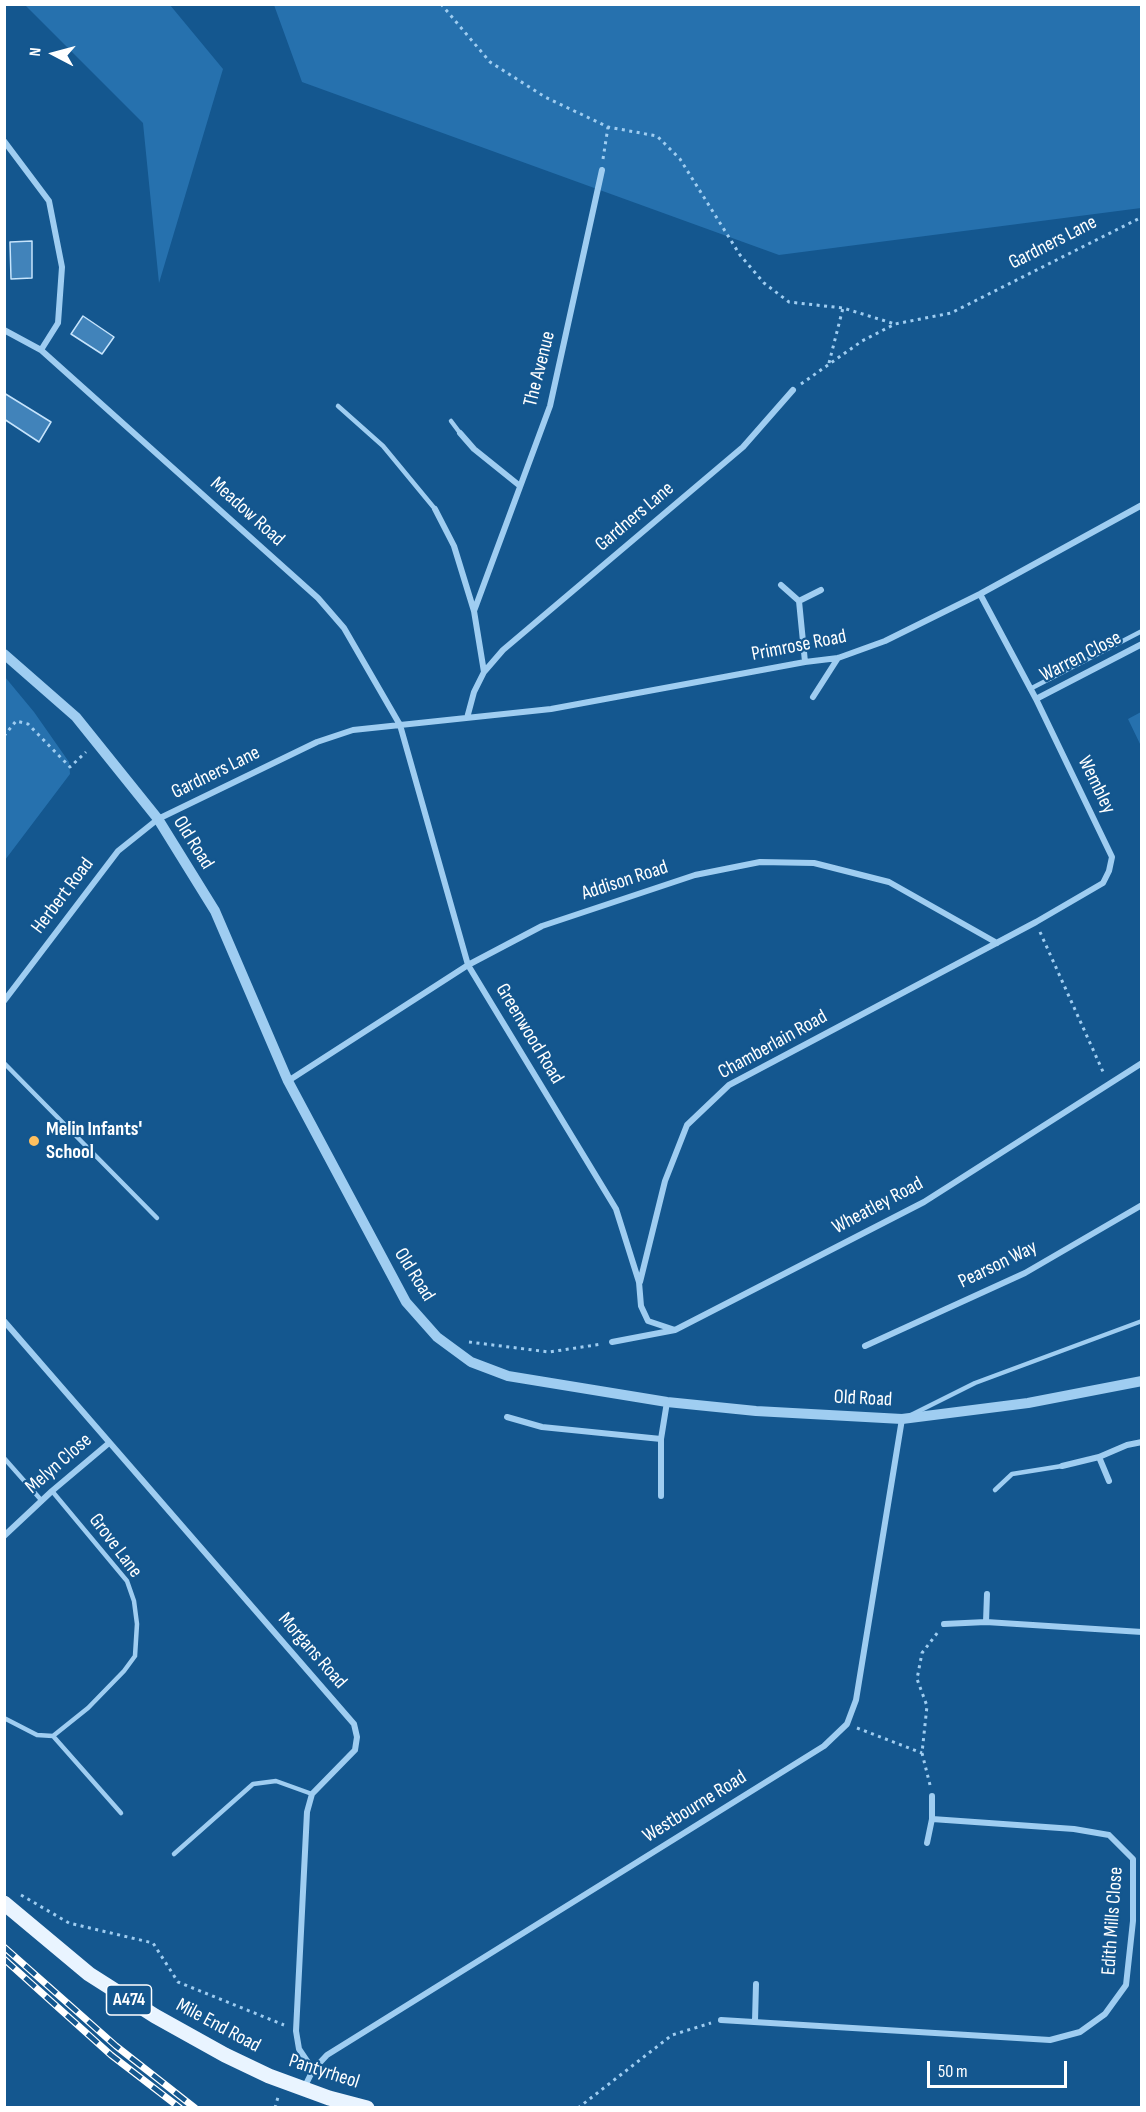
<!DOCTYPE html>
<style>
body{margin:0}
#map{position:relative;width:1146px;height:2112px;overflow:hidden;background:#14578f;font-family:"Sofia Sans Condensed",sans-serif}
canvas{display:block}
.frame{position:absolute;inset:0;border:6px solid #fff;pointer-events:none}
.north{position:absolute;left:24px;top:24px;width:60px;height:60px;-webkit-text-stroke:4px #14578f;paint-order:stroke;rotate:276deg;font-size:16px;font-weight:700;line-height:24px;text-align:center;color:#fff}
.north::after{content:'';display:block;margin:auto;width:21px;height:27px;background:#fff;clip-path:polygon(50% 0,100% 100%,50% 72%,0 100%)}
.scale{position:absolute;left:927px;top:2061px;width:140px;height:27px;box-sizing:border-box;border:3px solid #fff;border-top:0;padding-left:8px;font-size:18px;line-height:21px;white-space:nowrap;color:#fff;-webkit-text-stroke:4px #14578f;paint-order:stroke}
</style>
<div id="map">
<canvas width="1146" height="2112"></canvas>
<div class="frame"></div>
<div class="north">N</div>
<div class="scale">50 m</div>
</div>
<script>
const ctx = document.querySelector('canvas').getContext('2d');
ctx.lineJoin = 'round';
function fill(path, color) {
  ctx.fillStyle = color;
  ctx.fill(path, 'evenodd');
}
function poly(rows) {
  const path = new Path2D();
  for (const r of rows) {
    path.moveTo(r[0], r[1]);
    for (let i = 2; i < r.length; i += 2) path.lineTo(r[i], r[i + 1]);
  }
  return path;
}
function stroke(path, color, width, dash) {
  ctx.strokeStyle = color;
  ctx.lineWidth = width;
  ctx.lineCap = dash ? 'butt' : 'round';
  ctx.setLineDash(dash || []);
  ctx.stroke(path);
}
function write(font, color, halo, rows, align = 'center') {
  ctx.font = font + ' "Sofia Sans Condensed",sans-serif';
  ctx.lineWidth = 4.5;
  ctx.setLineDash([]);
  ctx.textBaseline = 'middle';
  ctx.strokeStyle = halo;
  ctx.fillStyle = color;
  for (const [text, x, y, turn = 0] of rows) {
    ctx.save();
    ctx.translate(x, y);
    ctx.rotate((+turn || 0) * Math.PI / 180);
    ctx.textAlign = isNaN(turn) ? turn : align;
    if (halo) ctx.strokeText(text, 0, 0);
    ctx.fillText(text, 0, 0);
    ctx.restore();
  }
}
const green = poly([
 [25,5,170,5,223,69,159,283,143,123],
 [274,5,1141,5,1141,208,779,255,302,82],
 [5,677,34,712,69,762,70,774,5,860],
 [1141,712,1141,746,1128,719]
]);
const building = poly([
 [32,241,32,278,11,279,10,242,32,241],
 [83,316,114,337,102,354,71,334,83,316],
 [4,393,51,422,39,442,4,419,4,393]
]);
const path = poly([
 [441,4,490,62,545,97,608,127,657,136,680,159,740,255,764,283,789,302,843,308,895,324],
 [603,159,608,127],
 [829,363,843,308],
 [801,384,862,341,895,324,951,313,1142,217],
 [4,736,16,721,28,724,70,767,86,752],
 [1040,932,1104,1074],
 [469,1342,549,1352,602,1344],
 [857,1728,922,1753],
 [930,1785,922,1753,927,1706,917,1679,922,1653,938,1632],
 [21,1895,69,1923,153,1943,178,1982,284,2025],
 [275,2108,278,2097],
 [578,2108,672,2035,711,2023]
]);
const service = poly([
 [338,406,383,446,435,509],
 [451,421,460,433],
 [1030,689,1142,631],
 [4,1063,157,1218],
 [911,1415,975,1383,1142,1321],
 [4,1458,42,1501],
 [995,1490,1012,1474,1062,1466],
 [52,1491,127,1581,134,1601,137,1624,135,1656,124,1671,88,1708,53,1736,121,1813],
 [4,1718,37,1735,53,1736],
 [174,1854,253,1784,276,1781,312,1794]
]);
const minor = poly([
 [4,141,49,201,62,267,58,323,41,350],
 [4,330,41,350,318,598,344,628,400,725,468,965,616,1209,639,1282,641,1306,648,1321,675,1330],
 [460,433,474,449,520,486],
 [435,509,454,546,474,611,484,672],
 [781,585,799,601],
 [474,611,550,406,602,170],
 [805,662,799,601,821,590],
 [813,697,838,658],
 [1036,699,1142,644],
 [467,718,474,692,484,672,503,650,743,447,793,390],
 [4,1001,118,851,158,819,317,742,353,730,551,709,805,662,838,658,885,641,980,594,1142,505],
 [288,1081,468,965,542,926,695,875,760,862,814,863,889,882,997,943],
 [640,1282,665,1181,687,1125,729,1085,1036,922,1103,883,1109,871,1112,857,1036,699,980,594],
 [4,1321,354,1724,357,1737,355,1750,312,1794,307,1812,296,2031,299,2049,313,2070],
 [612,1342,675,1330,924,1202,1142,1063],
 [865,1346,1025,1273,1142,1205],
 [507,1417,542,1427,661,1439],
 [1099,1457,1109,1481],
 [1062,1466,1099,1457,1127,1445,1142,1442],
 [661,1496,661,1439,667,1402],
 [4,1536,52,1491,109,1443],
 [986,1622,987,1594],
 [944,1624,986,1622,1142,1632],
 [927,1843,932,1819,932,1796],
 [721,2020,1050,2040,1080,2032,1105,2014,1126,1985,1133,1921,1133,1859,1109,1835,1074,1829,932,1819],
 [755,2021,756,1984],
 [304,2088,313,2070,327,2055,824,1746,847,1724,856,1700,902,1419]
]);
const tertiary = poly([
 [4,654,76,717,158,819,215,911,288,1081,406,1302,437,1337,471,1362,508,1376,667,1402,756,1411,902,1419,1028,1403,1142,1381]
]);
const primary = poly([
 [4,1903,89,1974,155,2016,225,2055,269,2076,329,2098,367,2108]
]);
const rail = poly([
 [4,1947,116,2046,195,2108],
 [4,1959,111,2055,180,2108]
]);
const markers = [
 [34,1141,6,"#ffc05f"]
];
const shields = [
 [129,2000,45]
];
const shieldNames = [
 ["A474",129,2000]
];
const streetNames = [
 ["Gardners Lane",1053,243,-27],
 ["The Avenue",540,369,-76],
 ["Meadow Road",247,512,42],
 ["Gardners Lane",635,517,-40],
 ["Primrose Road",799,646,-11],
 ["Warren Close",1081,657,-27],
 ["Gardners Lane",216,773,-26],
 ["Wembley",1096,785,64],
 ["Old Road",193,843,58],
 ["Addison Road",625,881,-18],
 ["Herbert Road",63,896,-53],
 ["Greenwood Road",529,1034,59],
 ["Chamberlain Road",773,1045,-29],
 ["Wheatley Road",878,1206,-28],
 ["Pearson Way",998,1265,-26],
 ["Old Road",414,1275,58],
 ["Old Road",863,1399,3],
 ["Melyn Close",59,1464,-41],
 ["Grove Lane",115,1546,53],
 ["Morgans Road",312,1651,49],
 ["Westbourne Road",695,1807,-32],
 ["Edith Mills Close",1113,1921,-86],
 ["Mile End Road",218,2026,28],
 ["Pantyrheol",324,2072,18]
];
const poiNames = [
 ["Melin Infants'",46,1130],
 ["School",46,1153]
];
fill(green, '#2671ae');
fill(building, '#4183ba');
stroke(building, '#c6e4fc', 1.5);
stroke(path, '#9fcdf1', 3, [3, 4.5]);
stroke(service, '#9fcdf1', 4.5);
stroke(minor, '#9fcdf1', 6);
stroke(tertiary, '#9fcdf1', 10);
stroke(primary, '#e9f4ff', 15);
stroke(rail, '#fff', 7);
stroke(rail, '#14578f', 4.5, [14]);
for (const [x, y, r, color] of markers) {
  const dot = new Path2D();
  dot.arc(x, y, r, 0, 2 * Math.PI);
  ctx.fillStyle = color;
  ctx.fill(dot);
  stroke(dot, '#14578f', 2);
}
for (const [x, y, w] of shields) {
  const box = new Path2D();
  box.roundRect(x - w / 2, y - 15, w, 30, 4.5);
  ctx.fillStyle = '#14578f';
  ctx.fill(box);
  stroke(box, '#fff', 1.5);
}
write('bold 18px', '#fff', null, shieldNames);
write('20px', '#fff', '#14578f', streetNames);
write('bold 20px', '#fff', '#14578f', poiNames, 'left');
</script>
